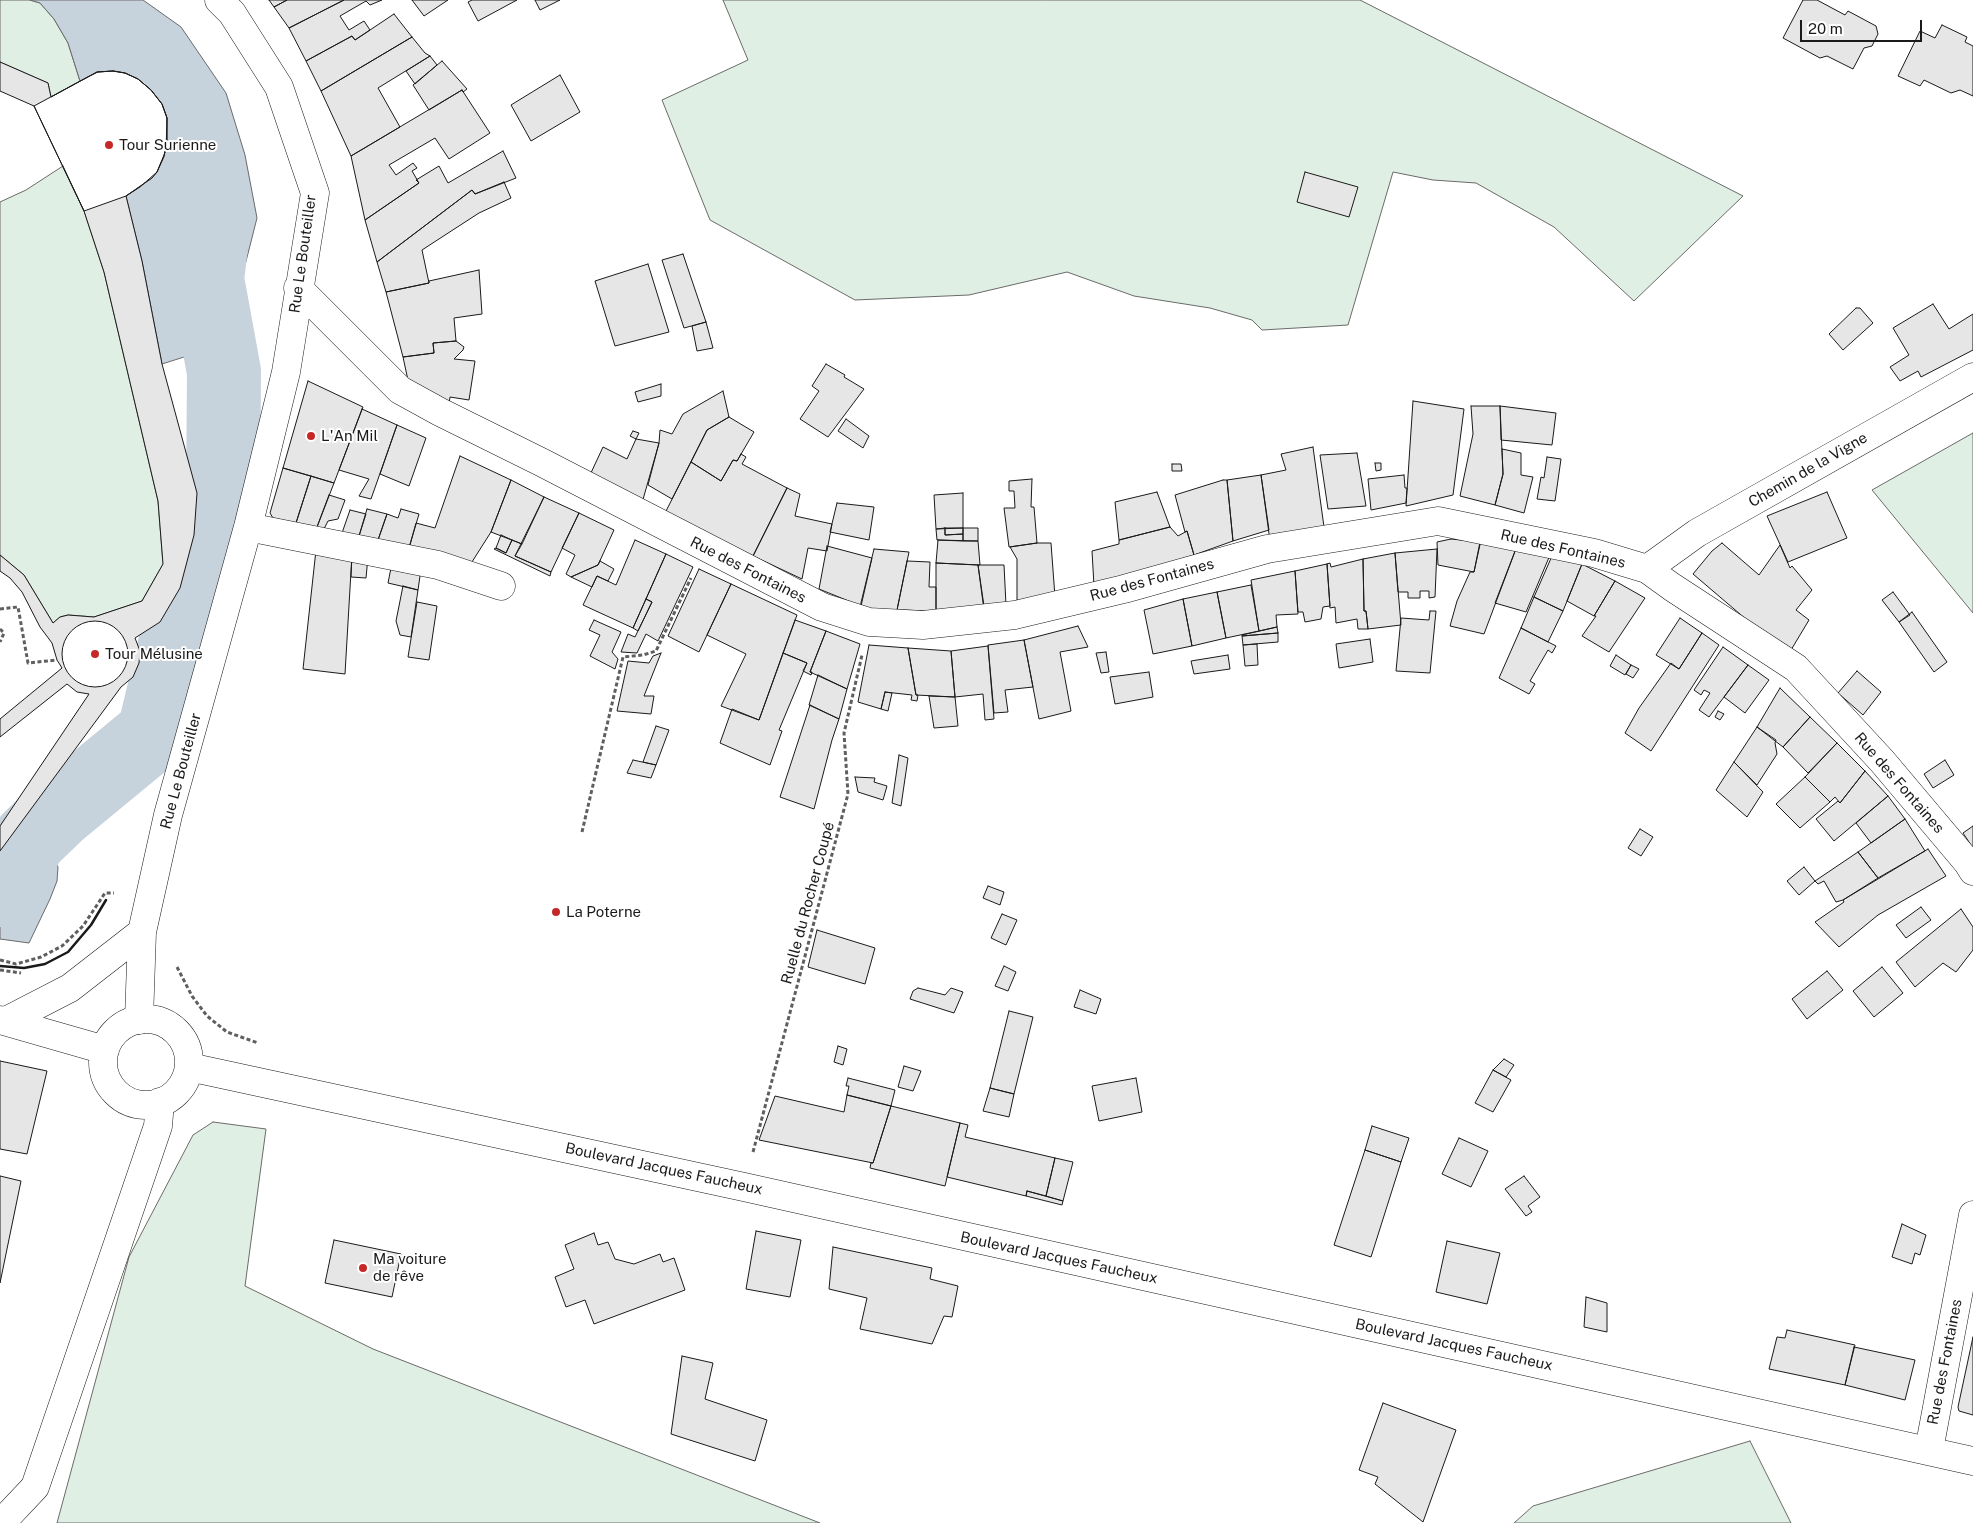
<!DOCTYPE html>
<meta charset="utf-8">
<style>
body{margin:0}
#map{position:relative;width:1973px;height:1523px;overflow:hidden;background:#fff;font-family:"Public Sans",sans-serif}
canvas{display:block}
.scale{position:absolute;left:1800px;top:20px;width:122px;height:22px;box-sizing:border-box;border:2px solid #1a1a1a;border-top:0;padding-left:6px;font-size:15px;line-height:18px;white-space:nowrap;color:#1a1a1a;-webkit-text-stroke:4px #fff;paint-order:stroke}
</style>
<div id="map">
<canvas width="1973" height="1523"></canvas>
<div class="scale">20 m</div>
</div>
<script>
const ctx = document.querySelector('canvas').getContext('2d');
ctx.lineJoin = 'round';
function fill(path, color) {
  ctx.fillStyle = color;
  ctx.fill(path, 'evenodd');
}
function poly(rows) {
  const path = new Path2D();
  for (const r of rows) {
    if (r.length === 3) {
      path.moveTo(r[0] + r[2], r[1]);
      path.arc(r[0], r[1], r[2], 0, 2 * Math.PI);
      continue;
    }
    path.moveTo(r[0], r[1]);
    for (let i = 2; i < r.length; i += 2) path.lineTo(r[i], r[i + 1]);
  }
  return path;
}
function stroke(path, color, width, dash) {
  ctx.strokeStyle = color;
  ctx.lineWidth = width;
  ctx.lineCap = dash ? 'butt' : 'round';
  ctx.setLineDash(dash || []);
  ctx.stroke(path);
}
function write(font, color, halo, rows, align = 'center') {
  ctx.font = font + ' "Public Sans",sans-serif';
  ctx.lineWidth = 4;
  ctx.setLineDash([]);
  ctx.textBaseline = 'middle';
  ctx.strokeStyle = halo;
  ctx.fillStyle = color;
  for (const [text, x, y, turn = 0] of rows) {
    ctx.save();
    ctx.translate(x, y);
    ctx.rotate((+turn || 0) * Math.PI / 180);
    ctx.textAlign = isNaN(turn) ? turn : align;
    if (halo) ctx.strokeText(text, 0, 0);
    ctx.fillText(text, 0, 0);
    ctx.restore();
  }
}
const green = poly([
 [0,0,30,0,40,3,54,19,68,43,80,81,51,97,48,83,0,62,0,0],
 [723,0,1360,0,1743,196,1634,301,1554,227,1476,183,1433,180,1393,172,1348,325,1262,330,1252,320,1210,308,1134,296,1067,272,969,295,855,300,710,220,662,100,748,60,723,0],
 [63,166,84,211,104,272,158,501,163,564,142,601,94,617,68,615,60,617,53,623,24,575,0,555,0,202,26,190,63,166],
 [1973,433,1973,613,1872,490,1973,433],
 [213,1122,266,1129,245,1286,373,1349,820,1523,57,1523,129,1257,193,1135,213,1122],
 [1750,1441,1791,1523,1514,1523,1533,1506,1750,1441]
]);
const water = poly([
 [30,0,143,0,181,27,226,93,245,155,257,218,225,344,162,364,142,261,126,196,152,178,157,172,164,157,167,140,167,118,162,104,151,90,138,79,125,73,113,71,98,72,80,81,68,43,54,19,40,3,30,0],
 [20,827,42,851,52,857,58,867,57,881,50,899,29,943,0,939,0,851,20,827]
]);
const river = poly([
 [0,890,30,839,57,813,154,733,178,632,223,497,224,372,207,279,211,246]
]);
const building = poly([
 [269,0,287,0,274,7,269,0],
 [287,0,344,0,289,28,274,7,287,0],
 [344,0,382,0,370,5,366,1,340,16,349,30,364,21,370,30,355,40,352,36,306,61,289,28,344,0],
 [412,0,448,0,424,16,412,0],
 [472,0,517,0,478,21,468,2,472,0],
 [535,0,560,0,540,10,535,0],
 [1803,0,1817,0,1845,15,1848,11,1876,26,1878,34,1872,46,1864,48,1853,69,1827,56,1820,58,1783,38,1803,0],
 [394,14,412,37,321,91,306,61,352,36,355,40,394,14],
 [1942,25,1967,37,1965,42,1973,46,1973,96,1960,90,1951,93,1924,80,1920,86,1898,76,1920,31,1935,38,1942,25],
 [412,37,425,53,430,56,378,88,400,127,351,156,321,91,412,37],
 [430,56,437,65,415,84,406,71,430,56],
 [442,61,467,89,463,92,462,90,429,110,413,85,442,61],
 [0,62,48,83,51,97,97,72,113,71,125,73,138,79,151,90,162,104,167,118,167,140,164,156,157,172,152,178,126,196,142,261,162,364,197,493,194,535,180,588,160,622,135,638,140,651,139,663,133,677,121,687,0,851,0,826,89,694,77,692,67,684,0,737,0,719,62,668,57,660,52,643,40,627,22,592,10,578,0,571,0,555,24,575,53,623,60,617,68,615,94,617,142,601,163,564,158,501,104,272,84,211,34,106,0,91,0,62],
 [113,71,125,73,138,79,151,90,162,104,167,118,166,150,157,172,140,187,126,196,84,211,34,106,97,72,113,71],
 [560,75,580,112,531,141,511,105,560,75],
 [462,90,490,133,449,159,435,138,389,165,396,175,413,163,417,168,412,171,419,183,365,220,351,156,462,90],
 [503,151,516,178,475,194,472,190,377,262,365,220,419,183,416,180,439,166,448,183,503,151],
 [1305,172,1358,187,1349,217,1297,202,1305,172],
 [504,182,511,198,479,213,422,250,429,283,386,292,377,262,472,190,475,194,504,182],
 [683,254,706,322,684,328,662,260,683,254],
 [648,264,669,332,615,346,595,281,648,264],
 [479,270,482,314,454,318,456,341,433,343,434,353,403,357,386,292,429,283,429,281,479,270],
 [1933,304,1949,329,1973,314,1973,350,1921,377,1918,371,1900,381,1890,367,1909,355,1893,328,1933,304],
 [1856,308,1860,308,1873,323,1843,350,1829,334,1856,308],
 [706,322,713,348,697,351,692,326,706,322],
 [456,341,464,347,463,350,454,359,475,361,469,400,450,397,449,404,409,385,403,357,434,353,433,343,456,341],
 [826,364,845,375,844,377,864,389,828,437,800,419,819,391,812,386,826,364],
 [308,381,363,407,334,483,283,468,308,381],
 [661,384,661,396,638,402,635,392,661,384],
 [723,391,729,417,707,430,672,499,648,485,659,443,660,430,672,434,683,414,723,391],
 [1413,401,1464,409,1453,495,1406,506,1413,401],
 [1471,406,1500,406,1503,474,1495,505,1460,496,1473,434,1471,406],
 [1500,406,1556,413,1552,445,1501,440,1500,406],
 [362,409,397,425,371,499,359,496,369,479,339,470,362,409],
 [729,417,754,432,737,461,733,460,721,481,691,462,707,430,729,417],
 [846,419,869,436,863,448,838,431,846,419],
 [397,425,426,438,409,486,380,474,397,425],
 [633,431,639,433,636,439,630,436,633,431],
 [636,439,659,443,642,503,590,475,603,447,627,459,636,439],
 [1313,447,1324,527,1270,541,1261,475,1286,470,1281,454,1313,447],
 [1502,449,1521,453,1521,475,1533,477,1524,513,1495,505,1503,474,1502,449],
 [1357,453,1366,506,1328,509,1320,455,1357,453],
 [741,454,746,457,742,464,787,488,753,556,665,513,691,462,721,481,733,460,737,461,741,454],
 [460,456,511,480,491,532,470,565,409,548,416,523,435,528,460,456],
 [1547,457,1561,459,1555,501,1537,499,1541,477,1544,478,1547,457],
 [1375,463,1381,463,1381,470,1376,471,1375,463],
 [1172,464,1181,464,1182,471,1172,471,1172,464],
 [283,468,311,476,296,523,273,518,270,513,283,468],
 [1261,475,1269,530,1233,541,1227,480,1261,475],
 [1404,475,1405,488,1407,488,1406,503,1371,510,1368,479,1404,475],
 [311,476,334,483,317,527,296,523,311,476],
 [1032,479,1031,507,1034,507,1037,543,1009,547,1004,508,1015,508,1014,491,1009,491,1009,481,1032,479],
 [511,480,544,497,522,544,491,532,511,480],
 [1223,480,1227,480,1233,541,1194,555,1187,531,1185,532,1175,495,1223,480],
 [787,488,800,494,795,516,832,524,827,551,808,548,802,579,753,556,787,488],
 [1157,492,1170,527,1119,540,1115,502,1157,492],
 [1827,492,1847,538,1788,562,1767,516,1827,492],
 [963,493,963,528,936,529,934,495,963,493],
 [329,495,345,500,338,519,328,521,324,529,317,527,329,495],
 [544,497,579,513,551,572,515,556,544,497],
 [837,503,874,507,869,540,830,532,837,503],
 [367,509,387,514,378,540,359,536,367,509],
 [401,509,419,514,409,548,378,540,387,514,398,518,401,509],
 [350,510,366,514,359,536,342,533,350,510],
 [579,513,614,530,598,565,571,577,566,574,575,555,562,548,579,513],
 [1170,527,1178,536,1187,531,1194,555,1094,586,1092,551,1119,544,1119,540,1170,527],
 [945,528,963,528,963,534,945,535,945,528],
 [945,528,945,535,963,534,963,541,937,540,936,529,945,528],
 [963,528,978,528,978,541,963,541,963,528],
 [501,535,512,540,506,553,496,548,501,535],
 [1451,539,1480,542,1474,572,1438,565,1437,542,1451,539],
 [512,540,522,544,515,556,551,572,550,576,494,549,496,548,506,553,512,540],
 [635,540,666,554,633,628,583,605,597,576,616,585,635,540],
 [938,540,978,541,980,565,936,563,938,540],
 [1481,540,1517,546,1484,634,1450,626,1457,601,1470,572,1474,572,1481,540],
 [1037,543,1051,543,1055,597,1017,605,1017,559,1010,547,1037,543],
 [1722,543,1759,575,1780,545,1790,568,1792,566,1812,590,1796,610,1809,620,1788,655,1693,574,1712,551,1722,543],
 [827,546,872,558,861,606,819,589,827,546],
 [1517,546,1550,555,1526,612,1495,603,1517,546],
 [874,549,909,552,897,610,859,611,874,549],
 [1437,549,1435,597,1429,598,1429,591,1420,591,1420,598,1408,598,1408,592,1398,592,1395,553,1437,549],
 [316,550,352,554,345,674,303,669,316,550],
 [1395,553,1401,625,1368,629,1366,611,1364,611,1363,559,1395,553],
 [352,554,368,557,366,578,351,577,352,554],
 [666,554,693,567,658,641,646,634,637,653,621,652,628,634,635,637,652,602,646,599,666,554],
 [1552,556,1582,564,1563,611,1534,597,1552,556],
 [1363,559,1364,611,1366,611,1368,629,1358,629,1357,619,1336,623,1335,607,1330,608,1327,564,1330,563,1331,567,1363,559],
 [600,561,614,569,608,581,597,576,592,587,571,577,598,565,600,561],
 [907,561,930,562,929,587,936,587,936,611,897,610,907,561],
 [392,563,421,569,418,590,388,583,392,563],
 [936,563,978,565,984,610,936,611,936,563],
 [1327,564,1330,606,1323,607,1321,619,1305,622,1303,612,1298,612,1295,571,1327,564],
 [1582,564,1615,581,1594,616,1567,601,1582,564],
 [978,565,1004,565,1006,605,984,606,978,565],
 [699,569,731,584,699,652,668,636,699,569],
 [1295,571,1298,614,1276,615,1277,627,1259,631,1251,580,1295,571],
 [1615,581,1645,598,1609,652,1582,636,1596,616,1594,616,1615,581],
 [731,584,797,615,759,720,721,706,746,654,707,635,731,584],
 [1251,585,1259,631,1226,638,1217,592,1251,585],
 [403,586,418,590,411,637,400,635,396,621,403,586],
 [1217,592,1226,638,1192,646,1183,599,1217,592],
 [1893,592,1910,615,1899,622,1882,600,1893,592],
 [1534,597,1563,611,1548,642,1521,628,1534,597],
 [646,599,652,602,638,631,633,628,646,599],
 [1183,599,1192,646,1153,654,1144,610,1183,599],
 [417,602,437,606,429,660,408,657,417,602],
 [1430,611,1436,611,1430,673,1396,671,1401,618,1429,620,1430,611],
 [1912,612,1947,662,1934,672,1899,622,1912,612],
 [1680,618,1702,633,1679,669,1656,655,1680,618],
 [594,620,621,632,612,652,618,659,615,669,590,656,600,635,589,630,594,620],
 [795,620,826,631,810,672,812,672,811,675,803,671,807,663,783,653,795,620],
 [95,654,33],
 [1078,626,1088,647,1060,652,1071,711,1039,719,1024,640,1078,626],
 [1277,627,1278,633,1242,636,1242,635,1277,627],
 [1521,628,1556,646,1552,653,1548,650,1530,681,1535,684,1529,694,1499,678,1521,628],
 [826,631,860,644,847,689,810,672,826,631],
 [1278,633,1278,642,1243,645,1242,636,1278,633],
 [1702,633,1719,645,1651,751,1625,733,1639,708,1671,663,1679,669,1702,633],
 [1370,639,1373,662,1339,668,1336,644,1370,639],
 [1024,640,1033,687,1005,690,1008,712,994,713,988,645,1024,640],
 [1257,644,1258,665,1245,666,1243,645,1257,644],
 [869,645,908,648,916,695,918,695,917,701,911,700,912,695,885,692,881,709,858,702,869,645],
 [988,646,994,719,985,720,983,694,955,697,951,651,988,646],
 [1723,647,1748,665,1709,717,1699,710,1710,693,1704,690,1701,695,1694,690,1723,647],
 [908,648,951,651,955,697,916,695,908,648],
 [1106,652,1109,672,1101,673,1096,653,1106,652],
 [661,653,644,696,654,696,651,714,617,711,628,661,649,663,653,656,661,653],
 [783,653,807,663,779,730,782,731,770,765,720,743,732,709,759,720,783,653],
 [1228,655,1230,669,1194,674,1191,661,1228,655],
 [1616,655,1631,665,1625,675,1610,666,1616,655],
 [1631,665,1639,669,1633,678,1626,674,1631,665],
 [1748,665,1769,680,1745,713,1724,697,1748,665],
 [1857,671,1881,692,1863,715,1838,693,1857,671],
 [1149,672,1153,697,1115,704,1110,677,1149,672],
 [818,675,847,689,839,719,809,705,818,675],
 [1780,688,1810,717,1783,747,1757,727,1780,688],
 [885,692,892,693,888,711,881,709,885,692],
 [929,696,955,697,958,726,934,728,929,696],
 [810,705,839,719,832,740,814,809,780,797,810,705],
 [1718,711,1724,714,1720,720,1715,717,1718,711],
 [1810,717,1837,743,1808,773,1783,747,1810,717],
 [656,726,669,730,656,765,643,762,656,726],
 [1757,727,1776,740,1775,743,1777,754,1757,785,1734,762,1757,727],
 [1837,743,1865,771,1840,803,1835,797,1830,802,1805,777,1837,743],
 [899,755,908,758,901,806,892,803,899,755],
 [633,760,656,765,651,778,627,773,633,760],
 [1945,760,1954,775,1933,788,1924,774,1945,760],
 [1734,762,1763,792,1747,817,1716,790,1734,762],
 [1865,771,1888,796,1834,841,1816,819,1838,801,1840,803,1865,771],
 [855,777,875,778,874,782,887,786,883,800,858,792,855,777],
 [1805,777,1830,802,1800,828,1776,804,1805,777],
 [1888,796,1905,819,1871,843,1856,823,1888,796],
 [1905,819,1925,851,1878,878,1858,852,1905,819],
 [1973,826,1973,848,1963,833,1973,826],
 [1640,829,1653,837,1641,856,1628,848,1640,829],
 [1928,849,1946,876,1878,915,1839,947,1815,922,1844,902,1843,900,1928,849],
 [1858,852,1878,878,1843,900,1836,902,1824,881,1818,884,1815,881,1858,852],
 [1804,867,1815,881,1799,895,1787,881,1804,867],
 [988,886,1004,892,1000,905,983,898,988,886],
 [1921,907,1931,920,1906,938,1896,925,1921,907],
 [1961,909,1973,927,1973,950,1956,972,1943,963,1915,987,1896,962,1961,909],
 [1002,914,1017,920,1006,945,991,938,1002,914],
 [817,930,875,948,865,984,808,967,817,930],
 [1004,966,1016,972,1008,991,995,986,1004,966],
 [1882,967,1903,993,1874,1017,1853,991,1882,967],
 [1827,971,1843,990,1807,1019,1792,999,1827,971],
 [918,988,945,995,951,988,963,992,954,1013,910,999,913,991,918,988],
 [1080,990,1101,999,1096,1014,1074,1007,1080,990],
 [1009,1011,1033,1017,1014,1094,990,1088,1009,1011],
 [838,1046,847,1049,843,1065,834,1062,838,1046],
 [1504,1059,1514,1065,1506,1077,1493,1070,1504,1059],
 [0,1061,47,1071,27,1154,0,1149,0,1061],
 [904,1066,921,1071,913,1091,898,1087,904,1066],
 [1493,1070,1511,1080,1493,1112,1475,1103,1493,1070],
 [848,1078,895,1090,891,1106,847,1095,849,1086,846,1086,848,1078],
 [1136,1078,1142,1112,1099,1121,1092,1086,1136,1078],
 [990,1088,1014,1094,1009,1117,983,1111,990,1088],
 [847,1095,891,1106,873,1163,759,1140,775,1096,844,1112,847,1095],
 [891,1106,960,1123,945,1186,870,1168,871,1163,873,1163,891,1106],
 [960,1123,968,1125,965,1137,1055,1158,1046,1196,1027,1191,1026,1196,947,1177,960,1123],
 [1372,1126,1409,1138,1401,1162,1365,1150,1372,1126],
 [1459,1138,1488,1151,1471,1187,1442,1174,1459,1138],
 [1365,1150,1401,1162,1371,1257,1334,1245,1365,1150],
 [1055,1158,1073,1162,1063,1201,1046,1196,1055,1158],
 [0,1176,21,1181,0,1283,0,1176],
 [1524,1176,1540,1197,1528,1206,1532,1212,1526,1216,1505,1189,1524,1176],
 [1027,1191,1063,1201,1062,1205,1026,1196,1027,1191],
 [1902,1224,1926,1235,1920,1255,1915,1253,1912,1264,1892,1257,1902,1224],
 [756,1231,801,1240,790,1297,746,1289,756,1231],
 [594,1233,598,1245,608,1242,615,1259,634,1264,660,1254,663,1262,674,1258,685,1290,594,1324,585,1300,566,1307,555,1277,574,1269,565,1245,594,1233],
 [334,1240,401,1254,392,1297,325,1283,334,1240],
 [1447,1241,1500,1253,1487,1304,1436,1292,1447,1241],
 [833,1247,932,1268,930,1279,958,1286,952,1317,944,1316,932,1344,860,1329,867,1298,829,1289,833,1247],
 [1586,1297,1607,1303,1607,1332,1584,1327,1586,1297],
 [1787,1330,1855,1345,1845,1385,1769,1369,1777,1337,1785,1338,1787,1330],
 [1973,1337,1973,1415,1959,1411,1958,1407,1973,1337],
 [1854,1347,1915,1360,1905,1400,1845,1385,1854,1347],
 [682,1356,713,1363,705,1399,767,1420,755,1461,671,1434,682,1356],
 [1383,1403,1456,1430,1423,1522,1375,1484,1378,1477,1359,1470,1383,1403]
]);
const path = poly([
 [0,609,18,607,28,663,57,660],
 [0,629,4,633,0,642],
 [582,832,623,657,643,655,656,651,691,578],
 [0,960,16,964,41,957,62,946,83,926,105,893,114,893],
 [177,967,192,996,207,1016,227,1032,258,1043],
 [0,970,21,973],
 [753,1152,848,794,844,733,862,655]
]);
const street = poly([
 [298,288,400,390,440,412,541,462,822,607,869,622,923,625,1015,615,1124,589,1267,549,1438,521,1594,553,1647,569,1672,587,1796,668,1882,761,1968,863,1973,871],
 [248,527,438,565,501,586],
 [1647,569,1697,533,1973,377],
 [139,1020,142,932,168,815,248,527,286,372,315,193,279,87,232,13,219,0],
 [6,1021,70,988,142,932],
 [1929,1450,1973,1215],
 [1,1523,35,1487,158,1126,160,1102]
]);
const secondary = poly([
 [146,1062,43],
 [0,1020,105,1050],
 [189,1067,744,1187,1973,1461]
]);
const fence = poly([
 [45,964,68,952]
]);
const wall = poly([
 [0,966,24,968,45,964,68,952,91,925,106,900]
]);
const markers = [
 [109,145,5,"#c62828"],
 [311,436,5,"#c62828"],
 [95,654,5,"#c62828"],
 [556,912,5,"#c62828"],
 [363,1268,5,"#c62828"]
];
const poiNames = [
 ["Tour Surienne",119,145],
 ["L'An Mil",321,436],
 ["Tour Mélusine",105,654],
 ["La Poterne",566,912],
 ["Ma voiture",373,1259],
 ["de rêve",373,1276]
];
const streetNames = [
 ["Rue Le Bouteiller",303,254,-82],
 ["Chemin de la Vigne",1808,470,-30],
 ["Rue des Fontaines",1563,549,13],
 ["Rue des Fontaines",748,570,27],
 ["Rue des Fontaines",1152,580,-15],
 ["Rue Le Bouteiller",181,771,-75],
 ["Rue des Fontaines",1899,783,49],
 ["Ruelle du Rocher Coupé",808,903,-75],
 ["Boulevard Jacques Faucheux",664,1169,12],
 ["Boulevard Jacques Faucheux",1059,1258,12],
 ["Boulevard Jacques Faucheux",1454,1345,12],
 ["Rue des Fontaines",1945,1362,-79]
];
fill(green, '#e0efe3');
stroke(green, '#6a6a6a', 1);
fill(water, '#c6d2dc');
stroke(water, '#6a6a6a', 1);
stroke(river, '#c6d2dc', 74);
fill(building, '#e6e6e6');
stroke(building, '#1a1a1a', 1);
stroke(street, '#1a1a1a', 29);
stroke(secondary, '#1a1a1a', 29);
stroke(path, '#5f5f5f', 3, [4, 2.5]);
stroke(street, '#fff', 28);
stroke(secondary, '#fff', 28);
stroke(fence, '#1a1a1a', 1, [6, 2.5]);
stroke(wall, '#1a1a1a', 2.5);
for (const [x, y, r, color] of markers) {
  const dot = new Path2D();
  dot.arc(x, y, r, 0, 2 * Math.PI);
  ctx.fillStyle = color;
  ctx.fill(dot);
  stroke(dot, '#fff', 2);
}
write('15px', '#1a1a1a', '#fff', poiNames, 'left');
write('15px', '#1a1a1a', '#fff', streetNames);
</script>
